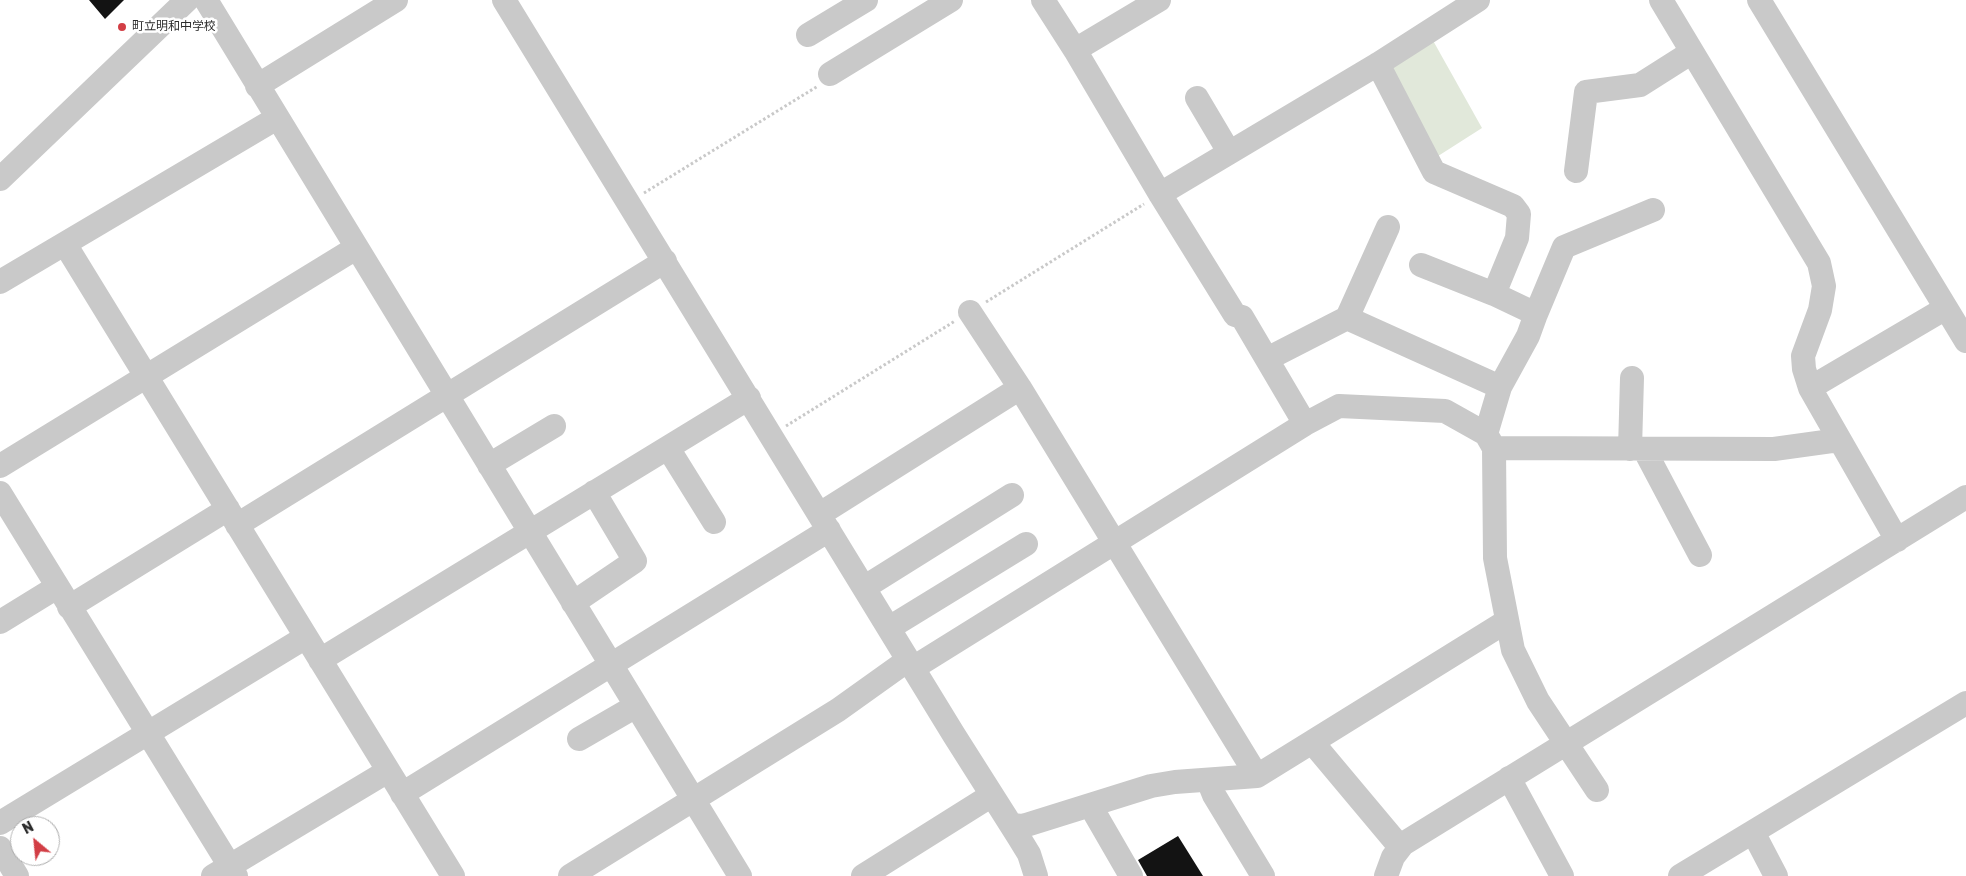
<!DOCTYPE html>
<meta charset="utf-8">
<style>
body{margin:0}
#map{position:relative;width:1966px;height:876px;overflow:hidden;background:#fff;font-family:Rubik,sans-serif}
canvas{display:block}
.north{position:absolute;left:10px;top:816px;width:50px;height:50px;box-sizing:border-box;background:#fff;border:1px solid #ababab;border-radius:50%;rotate:332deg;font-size:14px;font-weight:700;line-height:20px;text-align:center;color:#2c2c2c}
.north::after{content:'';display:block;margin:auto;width:18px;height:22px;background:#d23e45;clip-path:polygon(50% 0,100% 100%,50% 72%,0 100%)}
</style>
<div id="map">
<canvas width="1966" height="876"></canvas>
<div class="north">N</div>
</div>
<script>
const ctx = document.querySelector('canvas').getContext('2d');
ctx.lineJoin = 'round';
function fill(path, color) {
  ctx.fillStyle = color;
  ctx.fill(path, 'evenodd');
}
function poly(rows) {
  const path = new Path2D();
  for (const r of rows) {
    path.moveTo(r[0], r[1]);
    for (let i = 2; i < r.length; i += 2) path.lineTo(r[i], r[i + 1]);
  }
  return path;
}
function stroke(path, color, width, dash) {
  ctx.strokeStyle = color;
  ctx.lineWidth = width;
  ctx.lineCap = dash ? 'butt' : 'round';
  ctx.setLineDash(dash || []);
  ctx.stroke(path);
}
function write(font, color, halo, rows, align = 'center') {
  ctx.font = font + ' Rubik,"Noto Sans JP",sans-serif';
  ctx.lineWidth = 5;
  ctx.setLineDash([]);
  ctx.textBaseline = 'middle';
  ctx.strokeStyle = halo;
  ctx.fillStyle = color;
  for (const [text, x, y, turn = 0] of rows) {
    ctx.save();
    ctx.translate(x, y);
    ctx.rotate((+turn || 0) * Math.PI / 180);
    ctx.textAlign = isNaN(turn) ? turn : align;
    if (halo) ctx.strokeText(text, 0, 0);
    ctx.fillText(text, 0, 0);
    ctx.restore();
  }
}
const green = poly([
 [1431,37,1482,128,1435,158,1387,64]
]);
const building = poly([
 [89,0,124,0,105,19],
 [1178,836,1203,876,1147,876,1138,860]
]);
const path = poly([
 [644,193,818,86],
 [986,302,1144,204],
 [786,426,955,321]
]);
const minor = poly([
 [206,0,740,876],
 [504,0,954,735,1018,836,1029,854,1036,876],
 [1043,0,1075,50,1160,194,1235,315,1242,317,1305,424],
 [1661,0,1819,263,1824,286,1820,310,1803,356,1804,369,1810,388,1897,540],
 [1759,0,1966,341],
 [808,35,866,0],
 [1075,50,1159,0],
 [1378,64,1434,172,1513,206,1519,214,1517,238,1494,294],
 [830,74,951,0],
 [257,86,396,0],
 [1197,98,1229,152],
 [1576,171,1586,92,1640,85,1692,52],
 [0,179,187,0],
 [1160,194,1378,64,1478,0],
 [65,244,453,876],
 [1421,265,1494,294,1536,314,1528,336,1500,387],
 [0,282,277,118],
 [970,312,1020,388,1257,776],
 [1536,314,1564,247,1653,210],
 [1347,318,1388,227],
 [1267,359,1347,318,1500,387,1486,434,1494,448,1495,558,1513,650,1538,701,1597,790],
 [1810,388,1946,308],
 [668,448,714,522],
 [1494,448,1774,449,1839,440],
 [1630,449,1632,378],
 [1644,449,1700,555],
 [489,465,554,426],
 [0,466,356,248],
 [0,493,236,876],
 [820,514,1020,388],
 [237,525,665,261],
 [865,587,1012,495],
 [573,603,635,561,594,492],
 [69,607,228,509],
 [0,622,57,587],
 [889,628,1026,544],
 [320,660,749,398],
 [913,668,1305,424,1339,406,1445,411,1486,434],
 [579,739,636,706],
 [1312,742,1507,621],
 [1509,778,1562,876],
 [1208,780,1214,795,1263,876],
 [402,794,829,530],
 [1090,805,1131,876],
 [0,823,306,637],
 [1011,825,1023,826,1151,786,1175,782,1257,776,1312,742,1400,847],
 [1753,832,1776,876],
 [0,848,17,876],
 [213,876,388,771],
 [570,876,838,710,908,660],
 [863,876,992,795],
 [1386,876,1393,857,1403,844,1966,497],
 [1680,876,1966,703]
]);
const markers = [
 [122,27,5,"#d23e45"]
];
const poiNames = [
 ["町立明和中学校",132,27]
];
fill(green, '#e1e8da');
fill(building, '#131313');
stroke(path, '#c9c9c9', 3, [2.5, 2.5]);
stroke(minor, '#c9c9c9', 24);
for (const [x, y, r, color] of markers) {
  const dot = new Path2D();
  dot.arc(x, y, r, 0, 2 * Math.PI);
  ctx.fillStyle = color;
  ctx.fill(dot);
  stroke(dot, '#fff', 2);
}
write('12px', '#2c2c2c', '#fff', poiNames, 'left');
</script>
